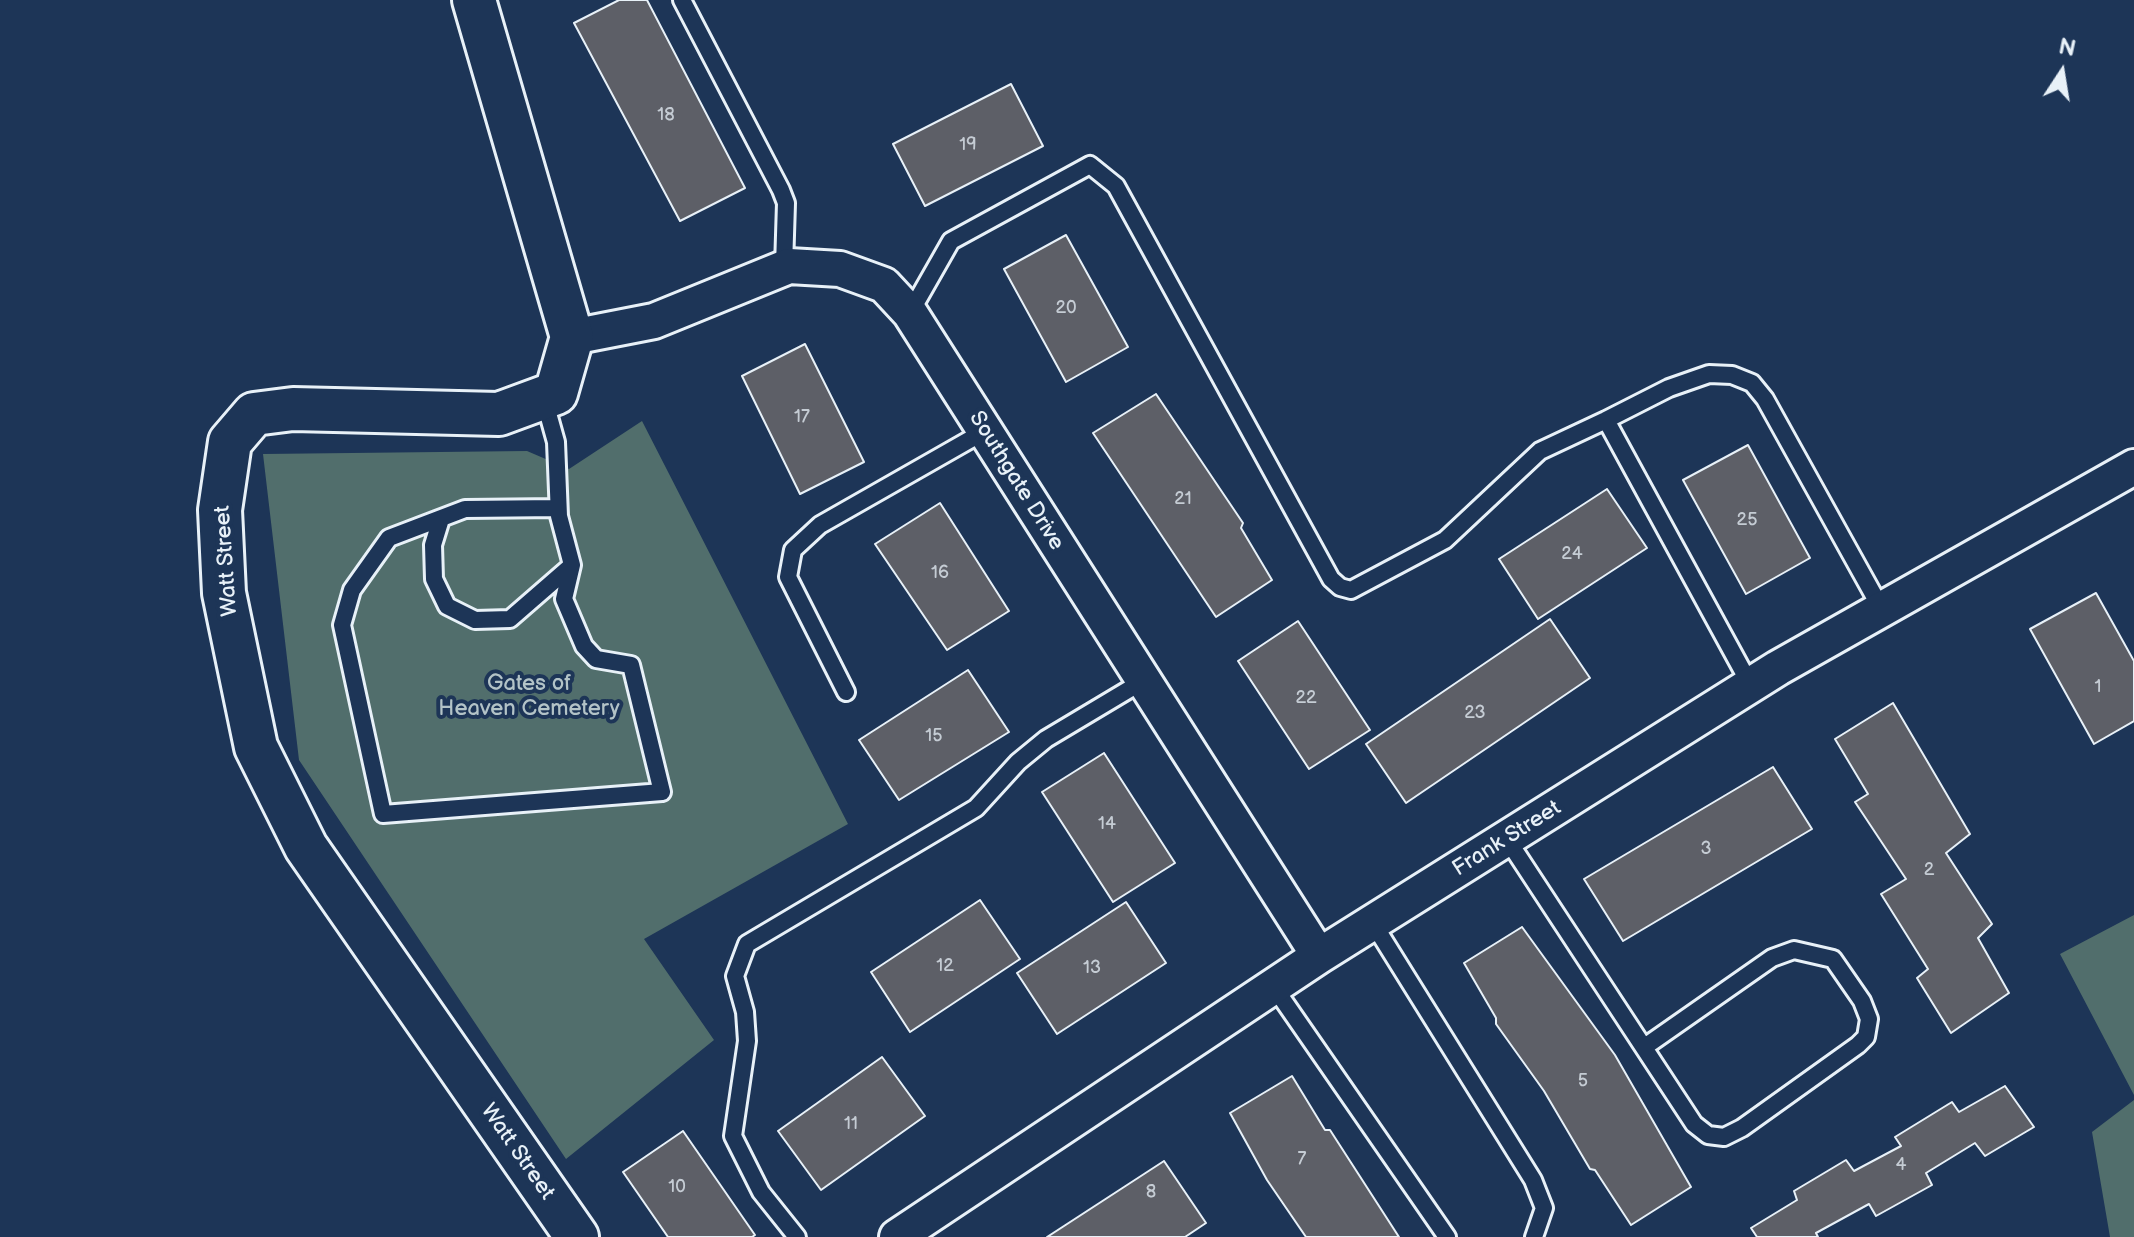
<!DOCTYPE html>
<style>
body{margin:0}
#map{position:relative;width:2134px;height:1237px;overflow:hidden;background:#1d3557;font-family:"Balsamiq Sans",sans-serif}
canvas{display:block}
.north{position:absolute;left:2022px;top:32px;width:80px;height:80px;-webkit-text-stroke:6px #1d3557;paint-order:stroke;rotate:12deg;font-size:22px;font-weight:700;line-height:32px;text-align:center;color:#e8f1f8}
.north::after{content:'';display:block;margin:auto;width:28px;height:36px;background:#e8f1f8;clip-path:polygon(50% 0,100% 100%,50% 72%,0 100%)}
</style>
<div id="map">
<canvas width="2134" height="1237"></canvas>
<div class="north">N</div>
</div>
<script>
const ctx = document.querySelector('canvas').getContext('2d');
ctx.lineJoin = 'round';
function fill(path, color) {
  ctx.fillStyle = color;
  ctx.fill(path, 'evenodd');
}
function poly(rows) {
  const path = new Path2D();
  for (const r of rows) {
    path.moveTo(r[0], r[1]);
    for (let i = 2; i < r.length; i += 2) path.lineTo(r[i], r[i + 1]);
  }
  return path;
}
function stroke(path, color, width, dash) {
  ctx.strokeStyle = color;
  ctx.lineWidth = width;
  ctx.lineCap = dash ? 'butt' : 'round';
  ctx.setLineDash(dash || []);
  ctx.stroke(path);
}
function write(font, color, halo, rows, align = 'center') {
  ctx.font = font + ' "Balsamiq Sans",sans-serif';
  ctx.lineWidth = 8;
  ctx.setLineDash([]);
  ctx.textBaseline = 'middle';
  ctx.strokeStyle = halo;
  ctx.fillStyle = color;
  for (const [text, x, y, turn = 0] of rows) {
    ctx.save();
    ctx.translate(x, y);
    ctx.rotate((+turn || 0) * Math.PI / 180);
    ctx.textAlign = isNaN(turn) ? turn : align;
    if (halo) ctx.strokeText(text, 0, 0);
    ctx.fillText(text, 0, 0);
    ctx.restore();
  }
}
const green = poly([
 [642,421,848,824,644,939,714,1040,566,1159,299,760,263,454,527,451,569,469],
 [2134,915,2134,1095,2060,954],
 [2134,1100,2134,1237,2110,1237,2092,1132]
]);
const building = poly([
 [619,0,647,0,745,188,680,221,574,23,619,0],
 [1011,84,1043,146,925,206,893,144,1011,84],
 [1066,235,1128,347,1066,382,1004,269,1066,235],
 [805,344,864,462,800,494,742,376,805,344],
 [1156,394,1243,523,1241,528,1272,580,1216,617,1093,433,1156,394],
 [1748,445,1810,558,1746,594,1683,480,1748,445],
 [1607,489,1647,548,1538,619,1499,559,1607,489],
 [940,503,1009,611,947,650,875,544,940,503],
 [2096,593,2134,661,2134,721,2094,744,2030,629,2096,593],
 [1550,619,1590,678,1406,803,1366,744,1550,619],
 [1298,621,1370,730,1309,769,1238,661,1298,621],
 [968,670,1009,732,899,800,859,740,968,670],
 [1893,703,1970,834,1946,853,1992,924,1978,938,2009,993,1951,1033,1917,978,1928,969,1881,894,1906,879,1855,802,1868,794,1835,739,1893,703],
 [1104,753,1175,863,1113,902,1042,792,1104,753],
 [1773,767,1812,829,1623,941,1584,879,1773,767],
 [980,900,1020,959,910,1032,871,972,980,900],
 [1126,902,1166,963,1057,1034,1017,973,1126,902],
 [1522,927,1615,1055,1691,1187,1631,1225,1595,1170,1590,1169,1544,1091,1496,1024,1496,1018,1464,963,1522,927],
 [882,1057,925,1116,821,1190,778,1131,882,1057],
 [1292,1076,1325,1130,1330,1130,1399,1237,1306,1237,1267,1180,1230,1113,1292,1076],
 [2005,1086,2034,1127,1985,1156,1975,1143,1926,1173,1932,1185,1876,1216,1869,1204,1816,1233,1818,1237,1757,1237,1751,1228,1797,1200,1794,1191,1846,1160,1854,1171,1901,1146,1895,1137,1952,1102,1959,1112,2005,1086],
 [683,1131,755,1235,752,1237,668,1237,623,1172,683,1131],
 [1164,1161,1206,1223,1185,1237,1047,1237,1164,1161]
]);
const service = poly([
 [682,0,781,190,786,203,784,267],
 [910,313,951,241,1090,165,1116,186,1331,579,1340,587,1351,590,1445,540,1540,451,1606,420,1751,686],
 [544,399,556,442,559,516,572,565,564,599,584,646,596,659,631,665,662,792,383,814,342,625,352,590,389,538,465,509,558,508],
 [1606,420,1669,388,1709,374,1732,375,1752,383,1765,399,1882,610],
 [441,519,433,545,434,579,447,606,475,620,510,619,571,566],
 [846,692,788,577,793,550,820,525,985,431],
 [1507,839,1694,1124,1708,1135,1724,1137,1742,1128,1858,1045,1866,1037,1869,1019,1862,1001,1833,959,1794,950,1772,958,1646,1046],
 [1373,923,1533,1180,1544,1208,1534,1237],
 [1274,987,1447,1237],
 [797,1237,761,1192,733,1136,747,1041,745,1012,735,976,747,944,976,808,1018,762,1046,739,1143,681]
]);
const minor = poly([
 [572,337,654,321,789,266,840,269,884,285,910,313,1319,956],
 [897,1237,1319,956,1778,668,2134,467]
]);
const tertiary = poly([
 [474,0,572,337,556,393,499,414,293,409,254,414,230,442,220,510,224,593,256,747,306,847,577,1237]
]);
const numberNames = [
 ["18",666,115],
 ["19",968,145],
 ["20",1066,308],
 ["17",802,417],
 ["21",1183,499],
 ["25",1747,520],
 ["24",1572,554],
 ["16",940,573],
 ["1",2098,687],
 ["22",1306,698],
 ["23",1475,713],
 ["15",934,736],
 ["14",1107,824],
 ["3",1706,849],
 ["2",1929,870],
 ["12",945,966],
 ["13",1092,968],
 ["5",1583,1081],
 ["11",851,1124],
 ["7",1302,1159],
 ["4",1901,1165],
 ["10",677,1187],
 ["8",1151,1192]
];
const streetNames = [
 ["Southgate Drive",1016,481,58],
 ["Watt Street",227,561,-94],
 ["Frank Street",1507,839,-32],
 ["Watt Street",517,1152,55]
];
const parkNames = [
 ["Gates of",529,684],
 ["Heaven Cemetery",529,709]
];
fill(green, '#516e6c');
fill(building, '#5d5f67');
stroke(building, '#e8f1f8', 2);
stroke(service, '#e8f1f8', 22);
stroke(minor, '#e8f1f8', 40);
stroke(tertiary, '#e8f1f8', 48);
stroke(service, '#1d3557', 16);
stroke(minor, '#1d3557', 34);
stroke(tertiary, '#1d3557', 42);
write('18px', '#c5ccd4', null, numberNames);
write('22px', '#e8f1f8', '#1d3557', streetNames);
write('22px', '#b3c3c7', '#1d3557', parkNames);
</script>
